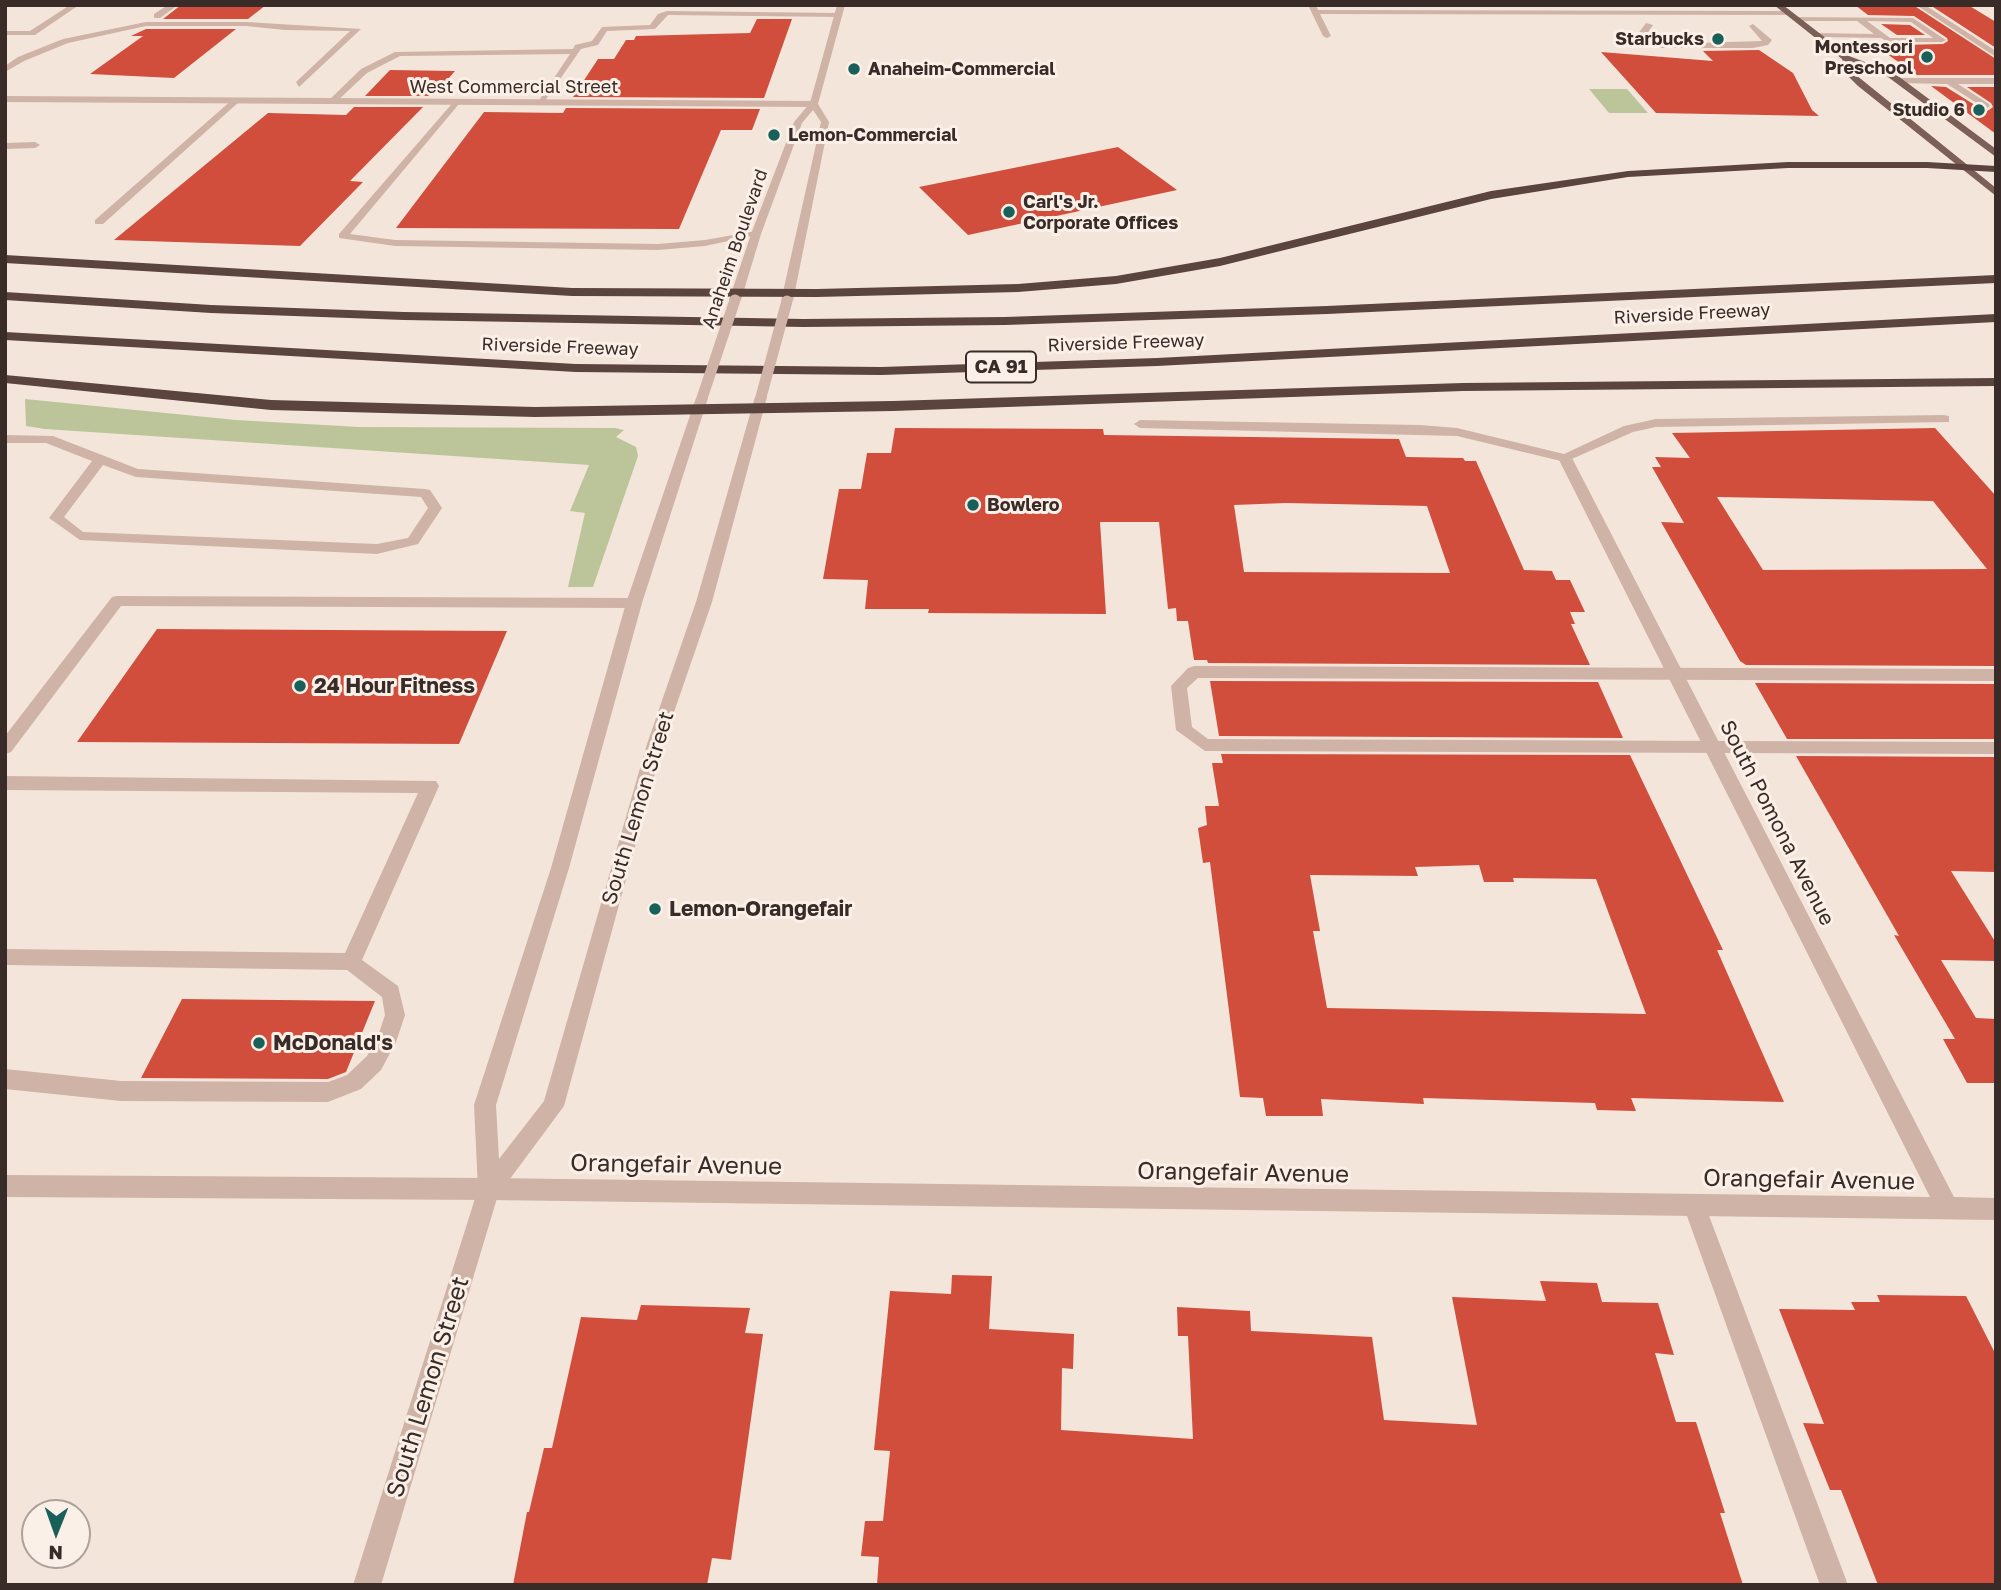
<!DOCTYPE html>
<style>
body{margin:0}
#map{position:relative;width:2001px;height:1590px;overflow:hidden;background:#f4e5db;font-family:"Golos Text",sans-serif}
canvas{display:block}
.frame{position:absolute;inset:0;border:7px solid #392b27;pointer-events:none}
.north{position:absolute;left:21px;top:1499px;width:70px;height:70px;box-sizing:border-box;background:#fbf0e8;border:2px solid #ada19b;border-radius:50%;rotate:181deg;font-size:19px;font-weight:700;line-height:28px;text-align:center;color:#392b27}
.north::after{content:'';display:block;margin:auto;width:24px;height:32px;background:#195f5a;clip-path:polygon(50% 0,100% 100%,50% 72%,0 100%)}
</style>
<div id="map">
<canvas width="2001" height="1590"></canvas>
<div class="frame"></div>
<div class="north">N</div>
</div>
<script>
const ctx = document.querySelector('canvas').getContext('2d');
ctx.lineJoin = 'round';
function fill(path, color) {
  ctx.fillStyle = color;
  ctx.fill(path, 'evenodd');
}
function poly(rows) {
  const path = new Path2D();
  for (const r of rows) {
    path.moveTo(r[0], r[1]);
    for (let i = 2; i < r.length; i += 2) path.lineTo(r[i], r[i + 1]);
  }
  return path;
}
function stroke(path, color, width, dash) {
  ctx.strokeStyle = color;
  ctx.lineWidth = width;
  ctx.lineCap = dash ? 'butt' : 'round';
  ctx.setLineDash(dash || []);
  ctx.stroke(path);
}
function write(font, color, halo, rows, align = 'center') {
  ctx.font = font + ' "Golos Text",sans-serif';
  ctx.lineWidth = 6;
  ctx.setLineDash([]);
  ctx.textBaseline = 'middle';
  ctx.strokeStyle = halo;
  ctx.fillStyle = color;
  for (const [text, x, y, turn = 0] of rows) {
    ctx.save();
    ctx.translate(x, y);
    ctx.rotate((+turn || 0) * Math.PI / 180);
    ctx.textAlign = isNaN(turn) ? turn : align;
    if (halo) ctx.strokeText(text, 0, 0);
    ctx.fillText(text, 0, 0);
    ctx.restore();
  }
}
const green = poly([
 [1589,89,1627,89,1648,113,1609,113],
 [25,399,236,420,359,427,615,428,624,430,616,437,636,447,638,456,593,587,568,587,585,513,570,511,589,465,45,429,26,426]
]);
const building = poly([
 [181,5,266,5,248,19,163,19],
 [1855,5,1913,5,1996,59,1996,75,1917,75,1887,54,1903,45,1943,44,1948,41,1947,38,1914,16,1868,15],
 [1930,5,1968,5,1996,22,1996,48],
 [757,19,792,19,764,98,573,97,598,59,614,59,626,40,634,40,636,36,750,33],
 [1881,24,1910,25,1925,35,1897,35],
 [146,29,236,29,174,78,90,74,143,36,131,36],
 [1759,50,1793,73,1812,110,1819,116,1656,113,1601,52,1713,61,1703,51],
 [390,70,455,71,433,96,365,96],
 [1931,86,1946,87,1986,112,1993,107,1991,103,1967,87,1996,87,1996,134],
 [354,107,423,107,350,181,363,182,300,246,114,240,268,113,346,115],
 [566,108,760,109,752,130,721,130,679,229,396,228,484,112,563,113],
 [1118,147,1177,190,968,235,919,187],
 [895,428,1103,429,1104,435,1399,439,1406,457,1463,458,1465,461,1476,461,1524,570,1552,571,1556,580,1570,580,1585,612,1570,612,1575,624,1571,624,1590,665,1208,663,1207,660,1194,660,1188,621,1177,621,1176,608,1168,609,1159,522,1100,522,1106,614,928,613,929,609,865,609,868,580,823,579,839,489,861,489,867,453,891,453],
 [1286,503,1427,506,1450,573,1244,572,1234,505],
 [1935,428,1996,496,1996,666,1746,665,1740,661,1661,522,1684,523,1652,467,1661,467,1655,457,1690,458,1672,433],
 [1717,497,1933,501,1987,569,1763,570],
 [157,629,507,631,459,744,77,742],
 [1210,681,1598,682,1623,738,1219,736],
 [1755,683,1996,684,1996,739,1787,739],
 [1221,754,1630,755,1723,950,1717,950,1784,1102,1631,1098,1636,1111,1597,1110,1595,1103,1423,1098,1424,1104,1321,1099,1323,1116,1266,1116,1263,1098,1240,1097,1210,862,1203,863,1198,828,1207,825,1205,806,1219,806,1212,763,1223,763],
 [1479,865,1484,882,1514,882,1513,878,1596,879,1646,1014,1327,1008,1313,931,1320,931,1310,875,1418,876,1415,867],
 [1796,756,1996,757,1996,872,1951,871,1996,943,1996,961,1941,960,1976,1018,1996,1019,1996,1083,1967,1083,1943,1039,1955,1039,1894,935,1899,936],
 [182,999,375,1001,346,1072,328,1079,141,1078],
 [952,1275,992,1276,989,1329,1074,1334,1073,1369,1062,1368,1061,1430,1193,1439,1188,1336,1178,1336,1177,1307,1250,1311,1251,1331,1372,1337,1384,1420,1477,1425,1452,1297,1546,1301,1540,1281,1597,1283,1602,1302,1658,1303,1674,1355,1655,1353,1676,1422,1696,1422,1725,1513,1720,1513,1743,1585,877,1585,879,1557,861,1556,865,1521,883,1521,890,1451,874,1450,890,1291,951,1294],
 [1877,1295,1966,1296,1996,1355,1996,1585,1878,1585,1841,1490,1830,1490,1803,1423,1824,1424,1779,1309,1855,1310,1851,1302,1880,1302],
 [641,1305,750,1308,745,1333,763,1334,731,1560,712,1558,707,1585,513,1585,527,1512,529,1512,544,1448,552,1448,581,1317,637,1320]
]);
const service = poly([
 [70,5,79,5,35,35,5,35,5,31,30,31,70,5],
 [168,5,178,5,160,18,154,18,154,14,168,5],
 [1308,5,1316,5,1318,10,1788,11,1792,13,1788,15,1320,14,1331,36,1327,38,1323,36,1308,5],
 [1916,5,1925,5,1996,51,1996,57,1916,5],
 [667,11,839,13,843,15,839,17,668,15,655,29,607,31,598,45,581,49,542,105,538,102,570,54,400,56,367,73,335,103,328,101,361,69,395,52,573,49,575,45,592,41,602,27,650,25,658,14,667,11],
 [1793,17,1913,18,1946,40,1942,42,1888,42,1881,38,1816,37,1813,33,1874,34,1857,21,1796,21,1793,17],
 [1867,21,1911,22,1933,38,1890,38,1867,21],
 [146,22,246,22,361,29,299,87,296,82,350,31,285,30,246,26,146,26,68,43,24,61,5,72,5,66,18,57,63,39,146,22],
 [1646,23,1653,25,1645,37,1662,44,1762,41,1749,26,1753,24,1772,40,1768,45,1753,48,1661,48,1638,38,1637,35,1646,23],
 [1899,78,1996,78,1996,84,1958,84,1989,104,1990,106,1986,109,1947,84,1896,83,1899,78],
 [233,99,240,101,103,224,95,224,95,220,233,99],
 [456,99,459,100,459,104,350,234,395,240,658,244,705,240,756,231,761,234,705,246,658,250,395,246,339,238,339,234,456,99],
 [5,143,35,142,40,145,35,148,5,149,5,143],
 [1944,415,1949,416,1949,422,1656,427,1633,432,1565,462,1457,436,1140,428,1134,424,1140,420,1420,425,1457,428,1564,454,1624,426,1656,419,1944,415],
 [5,435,53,436,138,469,425,489,430,490,442,508,418,544,377,554,80,540,49,518,92,461,46,443,5,443,5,435],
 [103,465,136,477,421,497,428,508,408,538,377,544,83,532,64,517,103,465],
 [117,596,634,598,642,603,634,608,121,606,11,752,5,754,5,736,112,597,117,596],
 [1194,666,1996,669,1996,681,1198,678,1187,688,1192,727,1208,739,1996,742,1996,754,1205,751,1176,730,1171,686,1188,668,1194,666],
 [5,776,436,781,439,786,362,960,398,986,405,1015,396,1042,381,1070,361,1089,328,1102,121,1101,5,1089,5,1069,121,1081,328,1082,347,1075,367,1056,377,1039,385,1015,382,997,347,970,5,965,5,949,345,953,418,793,5,790,5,776],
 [5,1175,489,1178,497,1181,500,1189,497,1197,489,1200,5,1197,5,1175],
 [1694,1194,1702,1197,1705,1205,1848,1585,1820,1585,1683,1205,1686,1197,1694,1194]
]);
const minor = poly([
 [5,96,814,101,818,104,814,107,5,102,5,96],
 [1565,454,1572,458,1954,1197,1996,1198,1996,1220,489,1200,481,1197,478,1189,481,1181,489,1178,1930,1197,1558,458,1565,454]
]);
const tertiary = poly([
 [837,5,845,5,818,104,829,122,793,301,787,304,781,301,821,122,813,110,802,123,761,234,741,300,731,302,729,300,751,234,794,122,810,103,837,5],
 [761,393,767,397,712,602,663,744,564,1106,498,1195,381,1585,353,1585,478,1189,474,1105,551,868,626,603,696,398,702,394,708,398,642,603,569,868,496,1105,499,1159,544,1101,647,744,696,602,755,397,761,393]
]);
const primary = poly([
 [1774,5,1783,5,1849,56,1894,73,1996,149,1996,157,1888,77,1852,63,1856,75,1996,188,1996,196,1858,86,1848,76,1842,59,1774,5]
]);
const motorway = poly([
 [1788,162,1927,162,1996,166,1996,172,1927,168,1788,168,1628,177,1491,199,1220,266,1116,284,1018,292,817,297,572,296,5,263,5,255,572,288,817,289,1018,284,1116,276,1220,258,1491,191,1628,171,1788,162],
 [1996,275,1996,283,1327,314,1005,325,804,327,404,320,211,313,5,300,5,292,211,305,404,312,804,319,1005,317,1327,306,1996,275],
 [1996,314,1996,322,1157,366,881,375,576,372,5,340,5,332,576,364,881,367,1157,358,1996,314],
 [5,375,271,400,535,407,893,401,1463,383,1996,378,1996,386,1463,391,893,411,535,417,271,410,5,383,5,375]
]);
const tertiaryBridge = poly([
 [761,397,787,301],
 [702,398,735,300]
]);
const markers = [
 [1718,39,7,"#195f5a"],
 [1927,57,7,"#195f5a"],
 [854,69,7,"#195f5a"],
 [1979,110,7,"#195f5a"],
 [774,135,7,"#195f5a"],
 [1009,212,7,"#195f5a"],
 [973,505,7,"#195f5a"],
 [300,686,7,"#195f5a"],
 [655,909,7,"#195f5a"],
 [259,1043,7,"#195f5a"]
];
const farPoinames = [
 ["Starbucks",1704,39,"right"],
 ["Montessori",1913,47,"right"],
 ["Preschool",1913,68,"right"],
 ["Anaheim-Commercial",868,69],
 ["Studio 6",1965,110,"right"],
 ["Lemon-Commercial",788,135],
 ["Carl's Jr.",1023,202],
 ["Corporate Offices",1023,223],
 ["Bowlero",987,505]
];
const farStreetnames = [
 ["West Commercial Street",514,87],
 ["Anaheim Boulevard",735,249,-71],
 ["Riverside Freeway",1692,314,-3],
 ["Riverside Freeway",1126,343,-2],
 ["Riverside Freeway",560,347,2]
];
const shields = [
 [1001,367,70]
];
const shieldNames = [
 ["CA 91",1001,367]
];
const poiNames = [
 ["24 Hour Fitness",314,686],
 ["Lemon-Orangefair",669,909],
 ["McDonald's",273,1043]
];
const streetNames = [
 ["South Lemon Street",638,808,-73],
 ["South Pomona Avenue",1777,823,63]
];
const nearStreetnames = [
 ["Orangefair Avenue",676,1165,1],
 ["Orangefair Avenue",1243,1173,1],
 ["Orangefair Avenue",1809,1180,1],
 ["South Lemon Street",428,1387,-73]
];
fill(green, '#bcc599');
fill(building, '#d14d3c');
fill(service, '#ceb3a6');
fill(minor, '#ceb3a6');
fill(tertiary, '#ceb3a6');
fill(primary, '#7c5f57');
fill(motorway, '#5b433e');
stroke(tertiaryBridge, '#ceb3a6', 11);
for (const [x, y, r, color] of markers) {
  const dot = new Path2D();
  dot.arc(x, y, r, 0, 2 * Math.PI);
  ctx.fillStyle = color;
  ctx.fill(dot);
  stroke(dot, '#fbf0e8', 2.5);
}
write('bold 18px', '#392b27', '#fbf0e8', farPoinames, 'left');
write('18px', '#392b27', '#fbf0e8', farStreetnames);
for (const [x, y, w] of shields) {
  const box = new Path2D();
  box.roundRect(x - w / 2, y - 15.5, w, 31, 5);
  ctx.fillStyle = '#fbf0e8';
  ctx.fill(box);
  stroke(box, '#392b27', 2);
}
write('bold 19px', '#392b27', null, shieldNames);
write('bold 21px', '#392b27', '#fbf0e8', poiNames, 'left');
write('21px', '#392b27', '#fbf0e8', streetNames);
write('24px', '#392b27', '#fbf0e8', nearStreetnames);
</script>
